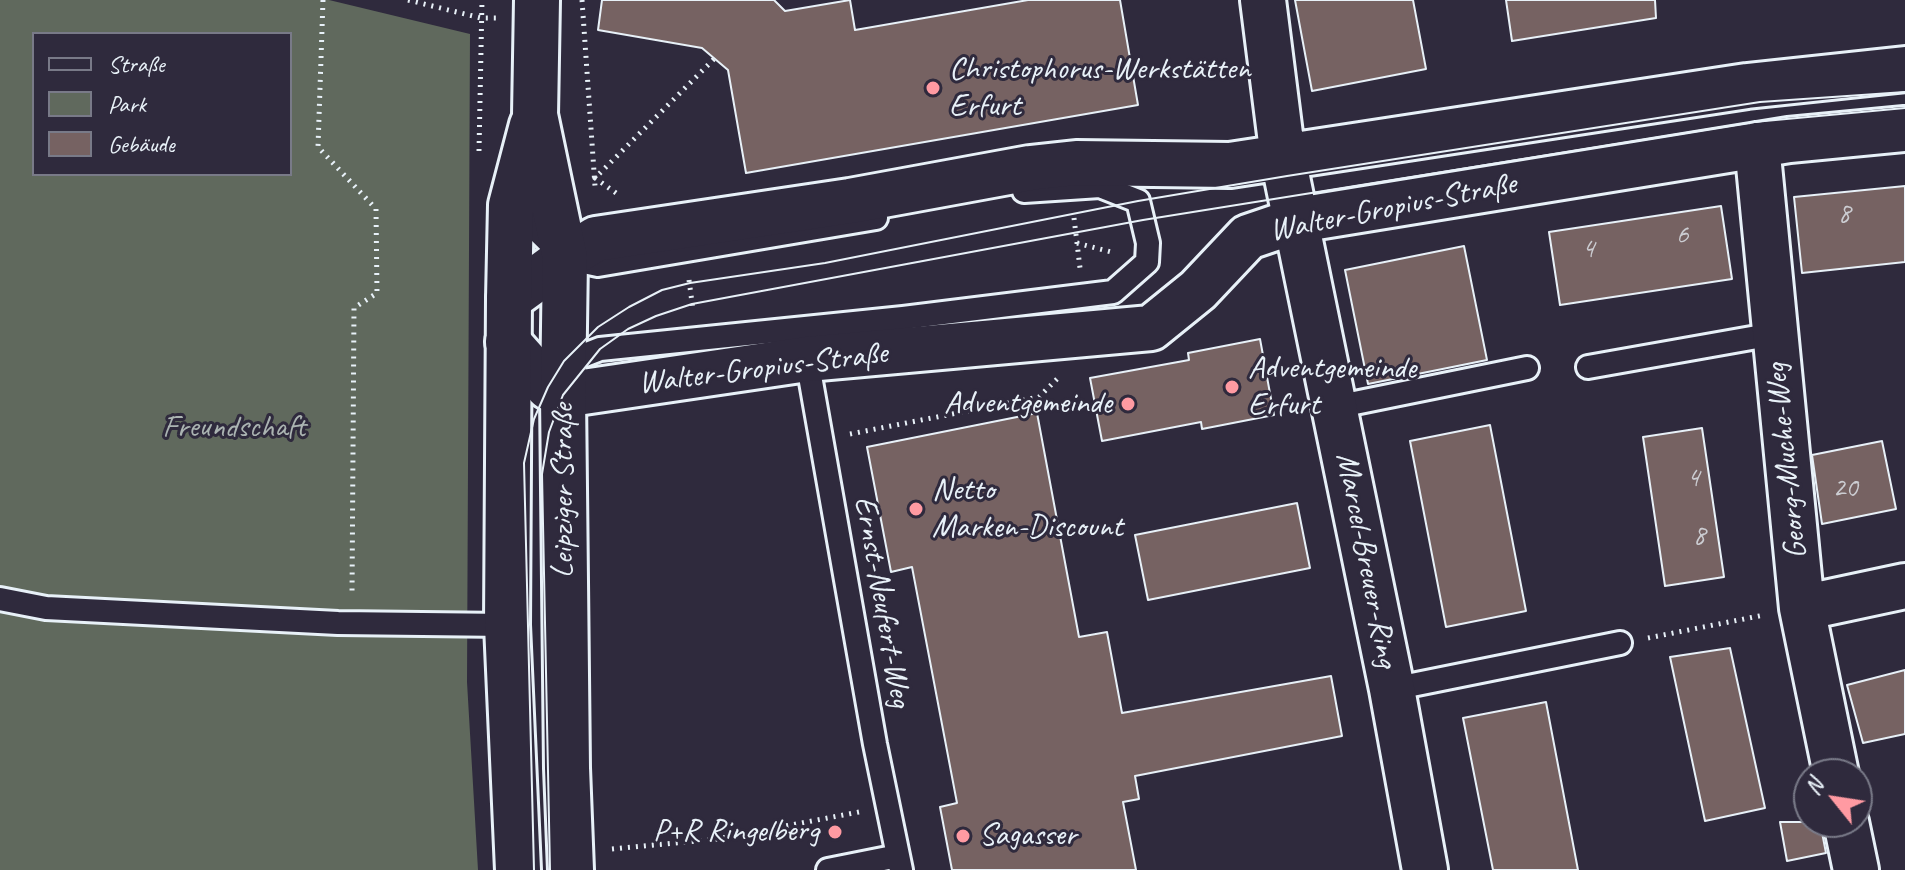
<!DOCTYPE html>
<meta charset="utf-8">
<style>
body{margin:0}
#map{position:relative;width:1905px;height:870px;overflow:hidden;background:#2f2a3d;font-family:Caveat,sans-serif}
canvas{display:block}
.legend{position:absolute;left:32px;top:32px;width:260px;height:144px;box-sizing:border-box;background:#2f2a3d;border:2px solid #797a88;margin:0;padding:10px 14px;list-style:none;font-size:24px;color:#e8f1f8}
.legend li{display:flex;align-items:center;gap:16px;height:40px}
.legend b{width:40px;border:2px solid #797a88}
.north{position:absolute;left:1793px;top:758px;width:80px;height:80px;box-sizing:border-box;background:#2f2a3d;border:2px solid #797a88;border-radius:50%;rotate:300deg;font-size:22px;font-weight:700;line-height:32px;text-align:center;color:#e8f1f8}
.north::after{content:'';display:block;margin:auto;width:28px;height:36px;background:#ff9aa2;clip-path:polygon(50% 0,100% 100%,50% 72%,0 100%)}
</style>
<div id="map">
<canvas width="1905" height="870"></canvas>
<ul class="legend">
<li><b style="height:10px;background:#2f2a3d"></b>Straße</li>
<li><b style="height:22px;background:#60695d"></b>Park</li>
<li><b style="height:22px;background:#766262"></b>Gebäude</li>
</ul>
<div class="north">N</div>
</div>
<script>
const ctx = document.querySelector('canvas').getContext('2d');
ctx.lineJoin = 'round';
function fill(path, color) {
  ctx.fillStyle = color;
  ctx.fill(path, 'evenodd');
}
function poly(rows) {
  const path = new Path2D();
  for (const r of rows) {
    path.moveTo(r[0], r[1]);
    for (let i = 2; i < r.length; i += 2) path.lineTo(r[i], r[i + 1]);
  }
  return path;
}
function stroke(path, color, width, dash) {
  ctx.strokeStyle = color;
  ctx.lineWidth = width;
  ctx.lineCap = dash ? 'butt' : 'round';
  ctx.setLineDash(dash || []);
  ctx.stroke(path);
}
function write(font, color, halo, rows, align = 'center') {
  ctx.font = font + ' Caveat,sans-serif';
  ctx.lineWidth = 6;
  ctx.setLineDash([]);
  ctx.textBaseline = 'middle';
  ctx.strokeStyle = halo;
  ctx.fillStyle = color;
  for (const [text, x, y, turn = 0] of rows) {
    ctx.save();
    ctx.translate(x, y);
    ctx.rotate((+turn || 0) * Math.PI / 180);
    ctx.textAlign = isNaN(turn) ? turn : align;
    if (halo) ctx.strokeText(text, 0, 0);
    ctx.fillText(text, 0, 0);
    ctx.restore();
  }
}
const green = poly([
 [0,0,329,0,470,34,467,682,478,870,0,870],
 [34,34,290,34,290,174,34,174]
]);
const building = poly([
 [602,0,774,0,785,11,850,0,855,30,1028,0,1120,0,1138,105,746,173,728,70,702,48,598,30,602,0],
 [1295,0,1413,0,1426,69,1312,91,1295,0],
 [1506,0,1655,0,1656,18,1512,41,1506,0],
 [1905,186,1905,262,1802,273,1794,197,1905,186],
 [1721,206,1732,279,1560,305,1549,232,1721,206],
 [1464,246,1487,360,1368,384,1345,270,1464,246],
 [1260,339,1274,415,1202,429,1201,422,1102,441,1090,378,1189,360,1188,353,1260,339],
 [1037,413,1079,637,1107,632,1122,713,1331,676,1342,736,1135,776,1139,799,1123,802,1136,870,952,870,940,807,957,803,912,567,891,572,867,447,1037,413],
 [1490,425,1526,611,1446,627,1410,441,1490,425],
 [1702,428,1724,577,1665,586,1643,437,1702,428],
 [1882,441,1896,509,1822,524,1812,455,1882,441],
 [1297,503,1310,568,1148,600,1135,535,1297,503],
 [1730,648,1765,808,1705,821,1670,657,1730,648],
 [1905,670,1905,734,1863,743,1847,685,1905,670],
 [1546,702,1578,870,1493,870,1463,718,1546,702],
 [1780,822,1820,822,1826,853,1787,861,1780,822]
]);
const path = poly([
 [323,0,318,147,376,209,377,293,354,308,352,594],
 [408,0,481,18,496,18],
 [582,0,595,186],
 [479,151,482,0],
 [616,193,595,178,715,58],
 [1074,218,1080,268],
 [1077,243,1111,252],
 [689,280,693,310],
 [850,434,1039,397,1057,379],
 [1648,638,1764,615],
 [612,849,717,839,859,812]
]);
const lane = poly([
 [512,206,565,258,598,265,876,218],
 [807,359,875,744,901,870],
 [559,365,600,349,903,318,1113,292,1147,262,1148,243,1138,201,1100,186,1024,191],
 [1588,367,1774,334],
 [1335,407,1527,368],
 [0,599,46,608,338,623,507,625],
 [1392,689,1620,643],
 [828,870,898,856]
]);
const street = poly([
 [1263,0,1283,158,1392,689,1425,870],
 [1757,145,1802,608,1836,774],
 [509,299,565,258,596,239,850,201,1030,168,1076,163,1230,165,1747,86,1905,69],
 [508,342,548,387,563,395,807,359,1151,328,1198,290,1248,237,1298,220,1789,140,1905,129],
 [1802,608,1905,586],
 [1846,822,1856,870]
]);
const secondary = poly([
 [537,0,535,115,565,258,563,395,567,768,571,870],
 [518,870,507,625,509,299,511,205,532,125]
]);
const tram = poly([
 [534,870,524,463,534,419,548,387,564,361,598,327,629,307,662,290,690,283,825,263,1138,201,1287,176,1760,102,1905,92],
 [550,870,542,474,549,432,563,395,600,349,628,329,656,316,692,304,1143,220,1754,122,1905,108]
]);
const markers = [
 [933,88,8,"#ff9aa2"],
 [1232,387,8,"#ff9aa2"],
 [1128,404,8,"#ff9aa2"],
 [916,509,8,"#ff9aa2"],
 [835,832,8,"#ff9aa2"],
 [963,836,8,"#ff9aa2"]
];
const numberNames = [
 ["8",1844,215],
 ["6",1682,236],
 ["4",1588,250],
 ["4",1693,479],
 ["20",1845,489],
 ["8",1699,537]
];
const poiNames = [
 ["Christophorus-Werkstätten",949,70],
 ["Erfurt",949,107],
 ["Adventgemeinde",1248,369],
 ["Erfurt",1248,406],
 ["Adventgemeinde",1112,404,"right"],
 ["Netto",932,491],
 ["Marken-Discount",932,528],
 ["P+R Ringelberg",819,832,"right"],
 ["Sagasser",979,836]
];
const streetNames = [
 ["Walter-Gropius-Straße",1393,208,-11],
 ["Walter-Gropius-Straße",763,369,-7],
 ["Georg-Muche-Weg",1787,461,-96],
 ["Leipziger Straße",564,491,-90],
 ["Marcel-Breuer-Ring",1366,560,79],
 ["Ernst-Neufert-Weg",882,602,80]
];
const parkNames = [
 ["Freundschaft",234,428]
];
fill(green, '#60695d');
fill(building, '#766262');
stroke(building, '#e8f1f8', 2);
stroke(lane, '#e8f1f8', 28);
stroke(street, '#e8f1f8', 50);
stroke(secondary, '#e8f1f8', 50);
stroke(path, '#e8f1f8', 5, [2, 6]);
stroke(lane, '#2f2a3d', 22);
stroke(street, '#2f2a3d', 44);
stroke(secondary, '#2f2a3d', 44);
stroke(tram, '#e8f1f8', 2);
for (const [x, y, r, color] of markers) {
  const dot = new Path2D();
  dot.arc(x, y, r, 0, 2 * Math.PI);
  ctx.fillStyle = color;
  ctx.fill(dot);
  stroke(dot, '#2f2a3d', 3);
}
write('28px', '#cccdd2', null, numberNames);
write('32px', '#e8f1f8', '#2f2a3d', poiNames, 'left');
write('32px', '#e8f1f8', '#2f2a3d', streetNames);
write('32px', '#abb4b2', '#2f2a3d', parkNames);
</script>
